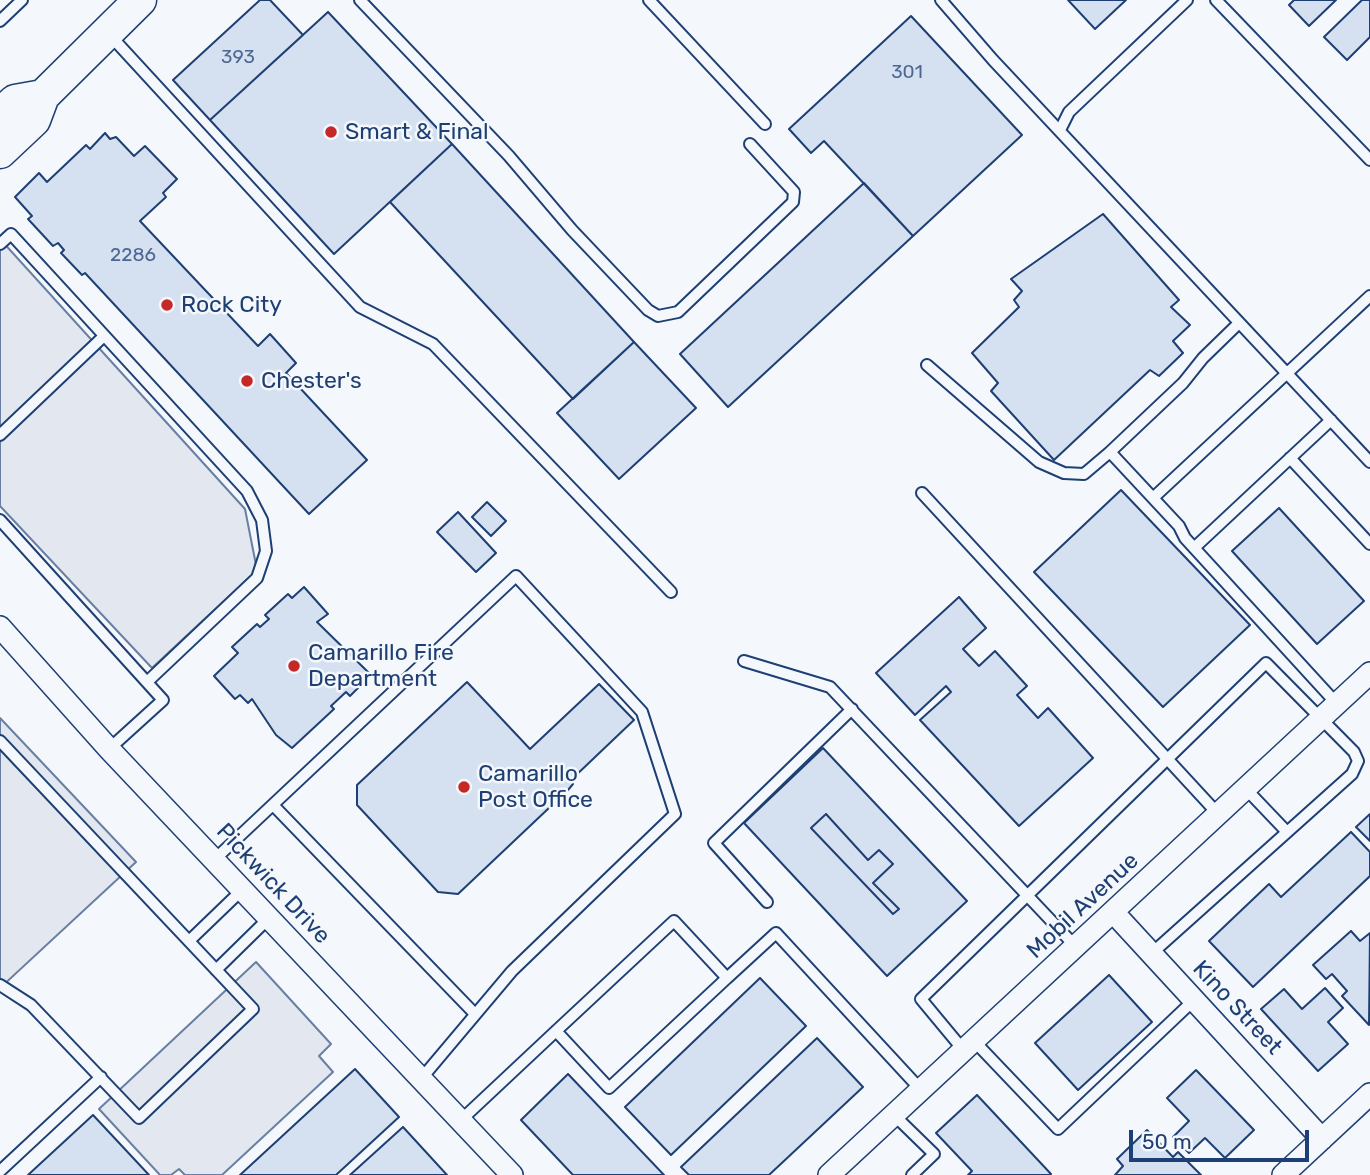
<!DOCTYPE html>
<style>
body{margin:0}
#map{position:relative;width:1370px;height:1175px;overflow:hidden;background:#f4f7fb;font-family:Rubik,sans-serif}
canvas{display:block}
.scale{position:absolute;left:1129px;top:1130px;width:180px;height:32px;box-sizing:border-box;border:4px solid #1d3f73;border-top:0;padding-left:9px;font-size:21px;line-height:24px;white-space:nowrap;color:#1d3f73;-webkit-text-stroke:5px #f4f7fb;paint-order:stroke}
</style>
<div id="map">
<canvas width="1370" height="1175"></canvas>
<div class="scale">50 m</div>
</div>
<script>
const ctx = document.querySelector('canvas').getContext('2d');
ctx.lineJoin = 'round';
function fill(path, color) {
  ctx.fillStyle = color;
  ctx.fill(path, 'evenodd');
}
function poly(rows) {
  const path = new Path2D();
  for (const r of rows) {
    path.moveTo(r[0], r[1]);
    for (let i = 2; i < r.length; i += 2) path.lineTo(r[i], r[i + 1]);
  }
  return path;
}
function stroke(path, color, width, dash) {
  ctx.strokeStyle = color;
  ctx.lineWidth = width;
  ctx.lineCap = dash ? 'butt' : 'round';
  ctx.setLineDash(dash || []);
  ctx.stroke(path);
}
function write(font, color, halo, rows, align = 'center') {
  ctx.font = font + ' Rubik,sans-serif';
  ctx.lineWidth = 5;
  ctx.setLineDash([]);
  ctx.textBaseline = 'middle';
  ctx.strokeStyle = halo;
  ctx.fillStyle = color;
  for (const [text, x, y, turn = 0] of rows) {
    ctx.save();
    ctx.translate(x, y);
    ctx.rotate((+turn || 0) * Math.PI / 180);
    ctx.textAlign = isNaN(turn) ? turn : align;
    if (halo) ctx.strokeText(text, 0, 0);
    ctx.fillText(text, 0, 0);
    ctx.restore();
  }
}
const parking = poly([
 [0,239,245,509,257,570,152,668,0,506,0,239],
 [0,718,136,862,0,988,0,718],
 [256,962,331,1044,319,1056,333,1072,222,1175,185,1175,179,1169,171,1175,160,1175,99,1109,256,962]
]);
const building = poly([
 [260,0,270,0,303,35,210,120,173,80,260,0],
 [1068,0,1126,0,1095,29,1068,0],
 [1294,0,1336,0,1309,26,1289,5,1294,0],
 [1362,0,1370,0,1370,37,1347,60,1324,37,1362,0],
 [328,12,452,144,334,254,210,120,328,12],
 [911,16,1022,135,913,236,824,141,811,153,789,129,911,16],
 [105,133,110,139,116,137,134,156,145,146,177,179,163,193,166,197,140,221,258,346,270,334,296,363,286,373,367,460,309,514,85,273,82,275,61,253,64,250,58,243,53,246,28,219,32,216,15,197,39,173,47,182,86,145,90,149,105,133],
 [452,144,634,342,573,399,390,202,452,144],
 [864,183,913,236,728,407,680,354,864,183],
 [1103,214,1179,300,1171,307,1190,325,1173,341,1183,353,1159,376,1150,370,1054,460,991,391,998,383,972,353,1019,307,1014,300,1022,291,1011,279,1103,214],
 [634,342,696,408,619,479,557,413,634,342],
 [1121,490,1250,625,1163,707,1034,572,1121,490],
 [487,502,506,521,491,536,472,517,487,502],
 [1279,508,1364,601,1317,644,1232,551,1279,508],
 [458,512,496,553,476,572,437,532,458,512],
 [304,587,328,614,317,622,368,672,360,679,363,682,359,687,350,696,346,692,331,706,334,709,292,748,276,735,252,699,248,703,240,695,235,699,214,676,238,653,232,647,257,624,260,627,269,619,265,615,288,594,292,598,304,587],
 [959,597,986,628,963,649,979,666,995,651,1027,686,1017,695,1038,718,1048,708,1093,758,1019,826,920,720,951,692,946,686,915,715,876,673,959,597],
 [467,682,530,749,599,684,634,720,572,779,573,784,568,790,458,894,438,892,357,805,357,785,467,682],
 [823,748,967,901,887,976,744,823,823,748],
 [826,814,868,860,879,850,893,864,873,883,899,909,893,914,811,828,826,814],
 [826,814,868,860,879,850,893,864,873,883,899,909,893,914,811,828,826,814],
 [1370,814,1370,841,1356,827,1370,814],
 [1351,832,1370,852,1370,876,1253,987,1209,941,1269,884,1281,897,1351,832],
 [1351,931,1360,941,1370,933,1369,1025,1342,996,1347,991,1332,974,1326,979,1313,965,1351,931],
 [1109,975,1152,1022,1078,1090,1035,1043,1109,975],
 [760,978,806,1026,671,1155,625,1107,760,978],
 [1325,988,1343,1008,1328,1022,1348,1044,1318,1071,1261,1009,1284,989,1302,1009,1325,988],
 [817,1038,863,1087,769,1175,689,1175,681,1167,817,1038],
 [355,1069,399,1117,336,1175,240,1175,355,1069],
 [1196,1070,1254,1130,1225,1158,1205,1138,1189,1153,1173,1137,1189,1121,1167,1098,1196,1070],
 [568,1074,664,1175,573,1175,521,1120,568,1074],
 [977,1095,1051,1174,1049,1175,968,1175,972,1171,936,1133,977,1095],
 [93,1115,149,1175,28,1175,93,1115],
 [403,1127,447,1175,350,1175,403,1127],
 [1147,1130,1173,1157,1178,1152,1201,1175,1115,1175,1123,1166,1117,1159,1147,1130]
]);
const service = poly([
 [360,0,509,156,572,230,648,310,658,316,678,312,793,202,794,192,750,144],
 [649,0,765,124],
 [941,0,993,60,1370,462],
 [1216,0,1370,160],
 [0,21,22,0],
 [108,33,360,307,433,344,671,592],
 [1060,130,1069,112,1187,0],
 [0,244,11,234,247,491,262,520,266,551,257,578,147,682],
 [1239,323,1203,358,1183,383,1110,452,1179,526,1185,538,1337,704],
 [927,365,1039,462,1064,473,1084,474,1110,452],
 [0,435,104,336],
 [1290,458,1370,544],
 [922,493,1219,815],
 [1153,498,1370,296],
 [0,520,163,700,109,749],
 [1194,548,1331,420],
 [744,661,830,687,1077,948],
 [0,741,253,1009,139,1118,31,1005,0,985],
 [1246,789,1287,832],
 [274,806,475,1014],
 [214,860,516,576,642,712,675,814,512,971,421,1079],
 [767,902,714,843,852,709],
 [189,941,243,889],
 [216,970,269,918],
 [727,978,776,933,922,1091],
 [975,1042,1058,1129,1194,1000],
 [965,1052,921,999,1266,663,1354,752,1358,761,1352,774,1151,954],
 [895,1116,934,1154,912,1175],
 [460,1121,556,1031,674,921,727,978,609,1088,556,1031],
 [0,1171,101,1077]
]);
const minor = poly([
 [0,627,109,749,512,1175],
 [1114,913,1322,1139],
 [829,1175,1370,673],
 [1283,1175,1370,1094]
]);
const secondary = poly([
 [0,115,15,101,43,96],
 [0,152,34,120,43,96,140,0]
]);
const markers = [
 [331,132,7,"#c62828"],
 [167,305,7,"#c62828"],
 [247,381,7,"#c62828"],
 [294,666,7,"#c62828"],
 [464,787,7,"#c62828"]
];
const numberNames = [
 ["393",238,58],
 ["301",907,73],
 ["2286",133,256]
];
const poiNames = [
 ["Smart & Final",345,132],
 ["Rock City",181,305],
 ["Chester's",261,381],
 ["Camarillo Fire",308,653],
 ["Department",308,679],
 ["Camarillo",478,774],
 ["Post Office",478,800]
];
const streetNames = [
 ["Pickwick Drive",273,884,47],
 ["Mobil Avenue",1083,906,-43],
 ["Kino Street",1237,1008,47]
];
fill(parking, '#e3e8f0');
stroke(parking, '#687fa3', 2);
fill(building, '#d5e0f0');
stroke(building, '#1d3f73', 2);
stroke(service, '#1d3f73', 14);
stroke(minor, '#1d3f73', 24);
stroke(secondary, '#1d3f73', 35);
stroke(service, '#f4f7fb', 10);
stroke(minor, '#f4f7fb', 21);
stroke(secondary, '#f4f7fb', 32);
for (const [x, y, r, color] of markers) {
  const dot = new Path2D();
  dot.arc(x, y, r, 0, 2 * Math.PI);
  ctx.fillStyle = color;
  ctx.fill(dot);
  stroke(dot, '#f4f7fb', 2.5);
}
write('19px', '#4b6792', null, numberNames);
write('23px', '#1d3f73', '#f4f7fb', poiNames, 'left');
write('23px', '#1d3f73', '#f4f7fb', streetNames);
</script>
